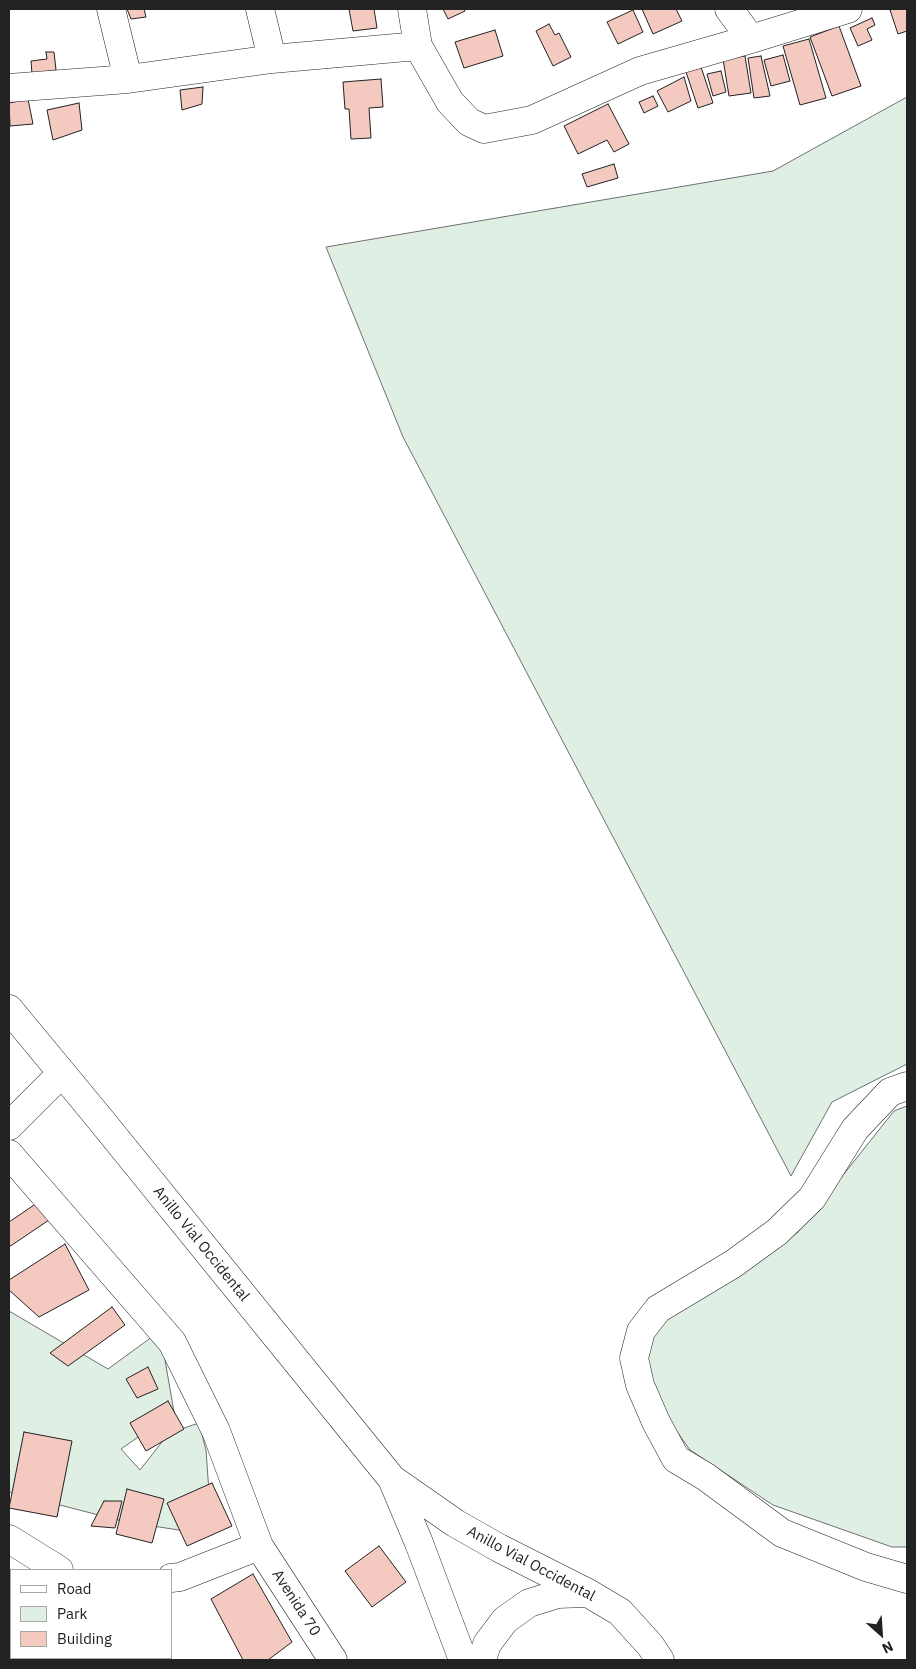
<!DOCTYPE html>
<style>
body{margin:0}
#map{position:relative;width:916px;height:1669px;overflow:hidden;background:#fff;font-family:"IBM Plex Sans",sans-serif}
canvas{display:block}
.frame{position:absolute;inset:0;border:10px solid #222;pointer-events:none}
.legend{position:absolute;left:10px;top:1569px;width:162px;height:90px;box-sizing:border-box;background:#fff;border:1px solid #a7a7a7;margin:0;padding:6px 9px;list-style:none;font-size:15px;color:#222}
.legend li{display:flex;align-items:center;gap:10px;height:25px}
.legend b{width:25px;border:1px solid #a7a7a7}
.north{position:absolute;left:856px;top:1609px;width:50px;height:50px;-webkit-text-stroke:4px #fff;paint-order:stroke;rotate:154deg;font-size:14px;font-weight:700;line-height:20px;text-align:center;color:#222}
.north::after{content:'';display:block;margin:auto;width:18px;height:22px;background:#222;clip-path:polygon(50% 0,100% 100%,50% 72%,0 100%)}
</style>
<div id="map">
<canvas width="916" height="1669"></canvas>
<div class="frame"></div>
<ul class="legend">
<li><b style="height:6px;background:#fff"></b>Road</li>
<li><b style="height:14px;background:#e0efe3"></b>Park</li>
<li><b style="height:14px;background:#f3c9c0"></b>Building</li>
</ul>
<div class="north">N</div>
</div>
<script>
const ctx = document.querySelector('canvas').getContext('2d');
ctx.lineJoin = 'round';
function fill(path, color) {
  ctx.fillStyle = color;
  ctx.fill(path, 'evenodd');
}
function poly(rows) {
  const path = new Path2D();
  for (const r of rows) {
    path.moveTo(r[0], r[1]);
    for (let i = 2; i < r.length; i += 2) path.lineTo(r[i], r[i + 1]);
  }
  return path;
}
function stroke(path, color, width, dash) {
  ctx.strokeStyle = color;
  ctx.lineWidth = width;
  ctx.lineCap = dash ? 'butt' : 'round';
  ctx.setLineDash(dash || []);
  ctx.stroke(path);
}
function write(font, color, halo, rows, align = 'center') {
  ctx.font = font + ' "IBM Plex Sans",sans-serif';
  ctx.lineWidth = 4;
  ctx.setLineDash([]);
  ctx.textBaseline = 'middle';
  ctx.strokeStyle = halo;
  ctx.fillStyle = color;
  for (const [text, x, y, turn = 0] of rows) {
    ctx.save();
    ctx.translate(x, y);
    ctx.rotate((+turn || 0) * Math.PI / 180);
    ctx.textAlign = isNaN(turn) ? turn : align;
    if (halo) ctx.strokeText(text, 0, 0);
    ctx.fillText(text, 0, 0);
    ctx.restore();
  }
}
const green = poly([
 [907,97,907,1064,832,1102,791,1176,403,437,326,247,773,171,907,97],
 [907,1106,907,1547,892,1547,773,1505,690,1450,653,1398,645,1342,671,1314,797,1233,894,1111,907,1106],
 [9,1311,108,1369,160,1331,174,1412,121,1449,140,1470,169,1433,199,1423,206,1450,212,1535,126,1522,9,1492,9,1311]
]);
const building = poly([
 [127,9,144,9,146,17,131,19,127,9],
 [349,9,374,9,377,28,353,31,349,9],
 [443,9,464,9,465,11,448,19,443,9],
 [642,9,676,9,682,21,653,34,642,9],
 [894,9,907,9,907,31,898,34,890,10,894,9],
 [633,10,643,32,618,44,607,22,633,10],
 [872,18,875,25,867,29,872,40,858,46,850,28,872,18],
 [549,24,555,35,559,33,571,57,553,66,536,31,549,24],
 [839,26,861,86,832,96,810,37,839,26],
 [495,30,503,56,464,68,455,42,495,30],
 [809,39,826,98,800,105,783,46,809,39],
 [46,52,54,52,56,70,32,74,31,61,47,59,46,52],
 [783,55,790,81,771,86,764,60,783,55],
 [745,56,751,93,729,96,723,59,745,56],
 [761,56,770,96,754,98,748,58,761,56],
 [698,58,713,103,698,108,683,63,698,58],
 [721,71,726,92,713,96,707,74,721,71],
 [684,77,691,101,668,112,657,91,684,77],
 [381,79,383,107,369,108,371,138,351,139,349,109,345,109,343,82,381,79],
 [203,87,202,104,182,110,180,90,203,87],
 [653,96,658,106,644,113,639,102,653,96],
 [28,99,33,124,10,126,9,103,28,99],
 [79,103,82,130,53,140,47,110,79,103],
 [608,104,629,144,614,152,607,140,578,154,564,126,608,104],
 [614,164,618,178,587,187,582,174,614,164],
 [37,1203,49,1220,9,1247,9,1222,37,1203],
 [65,1244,89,1290,39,1317,9,1290,9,1280,65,1244],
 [112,1307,125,1325,68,1366,50,1353,112,1307],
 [148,1367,158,1389,137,1398,126,1379,148,1367],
 [168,1401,184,1429,146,1451,130,1423,168,1401],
 [24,1432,72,1441,57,1517,9,1508,24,1432],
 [212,1483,232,1526,187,1546,167,1503,212,1483],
 [127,1489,164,1499,152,1543,116,1534,127,1489],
 [104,1501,122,1501,115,1528,91,1526,104,1501],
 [379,1546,406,1582,372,1607,345,1571,379,1546],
 [253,1574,292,1642,268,1660,243,1660,211,1599,253,1574],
 [54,1658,100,1658,95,1660,55,1660,54,1658]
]);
const minor = poly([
 [111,9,128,79],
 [260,9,272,59],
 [412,9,418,46,450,102,469,122,484,129,532,120,640,71,751,39,848,9],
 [729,9,751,39],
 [9,88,128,79,272,59,418,46],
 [907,1086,890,1092,855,1129,812,1198,777,1232,733,1264,658,1309,641,1331,634,1358,640,1385,656,1422,676,1459,706,1477,782,1533,866,1567,907,1579],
 [9,1126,62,1073],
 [9,1154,172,1342,216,1431,259,1546,333,1660],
 [9,1539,59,1570],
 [171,1578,180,1577,259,1546],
 [25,1658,25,1660]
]);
const highway = poly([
 [9,1009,100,1119,392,1479,455,1523,499,1548,588,1593,620,1612,650,1645,660,1660],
 [392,1479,419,1543,463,1660],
 [482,1660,487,1644,505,1620,529,1603,558,1594,586,1593]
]);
const streetNames = [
 ["Anillo Vial Occidental",201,1244,51],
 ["Anillo Vial Occidental",531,1564,28],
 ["Avenida 70",296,1603,57]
];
fill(green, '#e0efe3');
stroke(green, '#6f6f6f', 1);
fill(building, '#f3c9c0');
stroke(building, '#222', 1);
stroke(minor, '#222', 29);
stroke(highway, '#222', 29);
stroke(minor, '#fff', 28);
stroke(highway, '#fff', 28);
write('15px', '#222', '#fff', streetNames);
</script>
